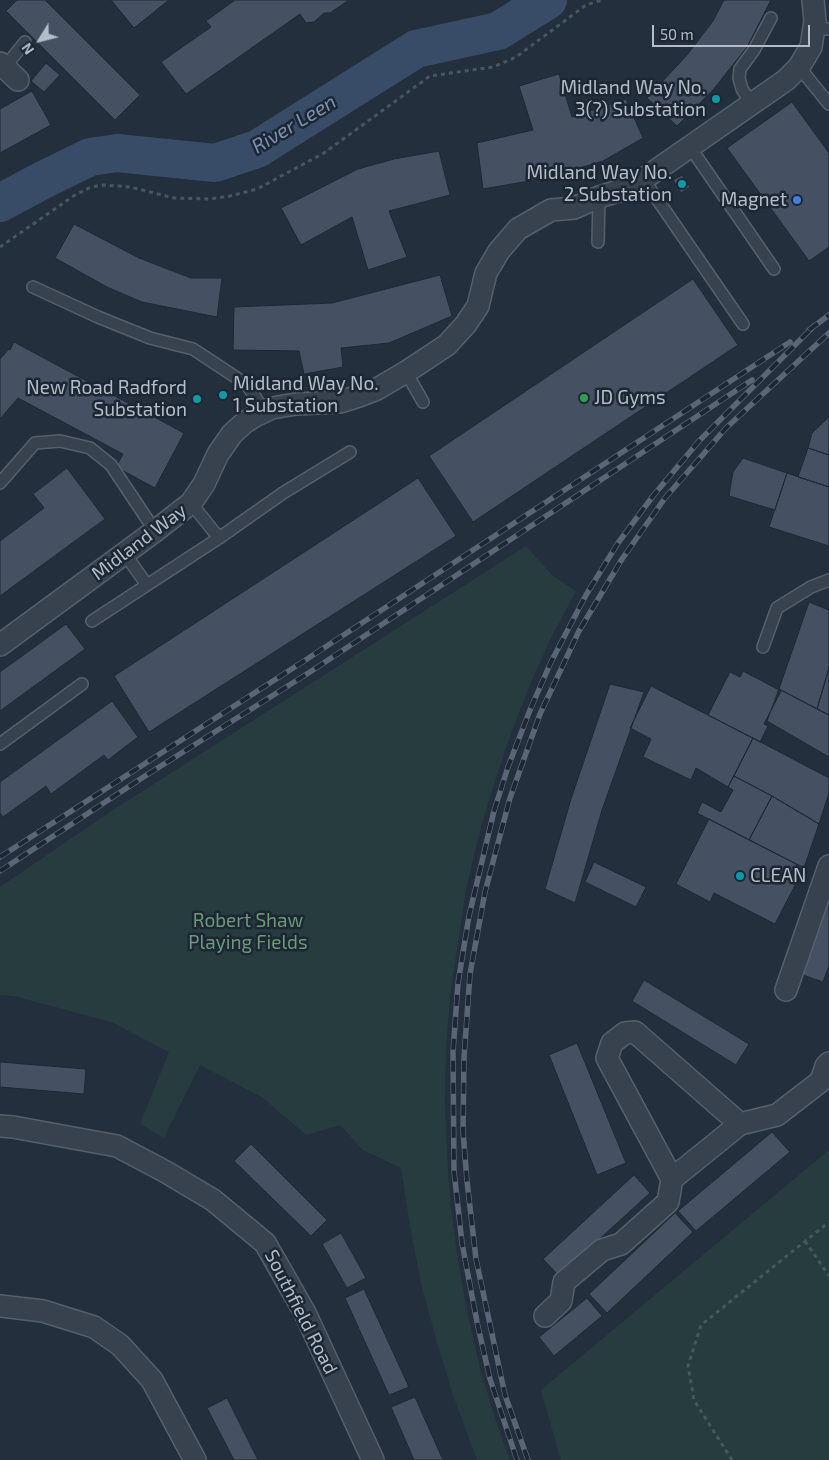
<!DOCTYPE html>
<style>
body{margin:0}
#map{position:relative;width:829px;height:1460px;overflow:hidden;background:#242f3e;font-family:"Exo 2",sans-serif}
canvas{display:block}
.north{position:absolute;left:15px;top:15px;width:50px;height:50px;-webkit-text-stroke:4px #1d2633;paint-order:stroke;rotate:234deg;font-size:14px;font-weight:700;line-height:20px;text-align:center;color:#b4bcc9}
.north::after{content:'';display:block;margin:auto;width:18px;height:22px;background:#b4bcc9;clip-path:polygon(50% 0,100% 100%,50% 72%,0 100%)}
.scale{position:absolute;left:652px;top:25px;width:158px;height:22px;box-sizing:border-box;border:2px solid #b4bcc9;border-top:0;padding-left:6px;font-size:15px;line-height:18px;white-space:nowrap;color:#b4bcc9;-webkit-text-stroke:4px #1d2633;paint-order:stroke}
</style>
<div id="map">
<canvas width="829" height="1460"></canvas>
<div class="north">N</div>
<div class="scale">50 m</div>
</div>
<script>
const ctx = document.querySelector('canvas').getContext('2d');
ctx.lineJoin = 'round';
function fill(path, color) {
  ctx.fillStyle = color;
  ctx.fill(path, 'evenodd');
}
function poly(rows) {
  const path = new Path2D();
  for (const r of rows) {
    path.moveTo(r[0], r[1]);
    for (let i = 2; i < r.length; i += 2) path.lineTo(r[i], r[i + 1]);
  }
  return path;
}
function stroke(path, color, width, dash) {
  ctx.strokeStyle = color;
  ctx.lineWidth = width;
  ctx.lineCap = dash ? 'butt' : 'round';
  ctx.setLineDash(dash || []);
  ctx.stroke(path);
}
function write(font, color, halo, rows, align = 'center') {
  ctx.font = font + ' "Exo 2",sans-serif';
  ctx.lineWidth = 5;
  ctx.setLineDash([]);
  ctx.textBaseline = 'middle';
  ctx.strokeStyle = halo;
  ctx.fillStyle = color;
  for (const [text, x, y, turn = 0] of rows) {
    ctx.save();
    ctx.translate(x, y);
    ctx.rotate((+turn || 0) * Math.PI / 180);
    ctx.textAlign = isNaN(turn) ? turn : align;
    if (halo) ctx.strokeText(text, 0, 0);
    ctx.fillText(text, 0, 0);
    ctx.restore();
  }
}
const green = poly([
 [526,546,553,576,576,591,551,638,529,687,510,736,493,787,478,838,466,890,450,996,446,1049,445,1102,447,1155,451,1208,458,1262,468,1315,480,1368,495,1418,510,1460,477,1460,453,1395,436,1339,421,1283,410,1226,401,1168,363,1150,340,1125,306,1135,262,1097,200,1065,164,1138,140,1124,169,1052,111,1022,14,996,0,995,0,887,110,812],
 [829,1150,829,1460,561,1460,541,1390]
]);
const river = poly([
 [0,203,43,180,90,157,117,153,215,163,257,149,416,49,498,31,548,0]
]);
const building = poly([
 [17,0,45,0,140,95,115,120,6,11,17,0],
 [111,0,169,0,134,28,111,0],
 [235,0,349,0,330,13,324,13,314,22,306,23,300,14,186,94,161,62,211,27,206,21,235,0],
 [724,0,771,0,747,47,713,90,677,126,647,98,687,55,713,21,724,0],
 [46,63,60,75,44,92,31,81,46,63],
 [559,74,572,117,626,99,643,138,603,161,547,178,483,189,477,143,533,130,519,86,559,74],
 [32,91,51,125,0,153,0,109,32,91],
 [792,102,829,153,829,247,809,261,727,148,792,102],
 [439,151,450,195,389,211,407,257,368,270,352,217,301,245,281,208,358,169,394,159,439,151],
 [682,175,690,187,681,193,673,180,682,175],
 [74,224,139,258,191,278,222,278,217,317,142,302,107,287,55,258,74,224],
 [440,275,452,316,389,343,341,348,343,367,304,374,299,351,233,350,234,307,332,303,440,275],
 [693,279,738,345,473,522,429,456,693,279],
 [14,342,184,433,155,488,116,467,123,454,18,398,0,419,0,359,9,349,10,350,14,342],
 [222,388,229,392,224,401,217,397,222,388],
 [196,393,203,397,199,405,191,401,196,393],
 [829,417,829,455,808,448,812,433,829,417],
 [808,448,829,455,829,487,798,477,808,448],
 [743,458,787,473,775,510,729,496,733,472,743,458],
 [67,468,105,519,0,596,0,541,44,508,33,494,67,468],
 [787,473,829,487,829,546,769,527,787,473],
 [418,478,456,536,149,732,114,676,418,478],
 [809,602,829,610,829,668,817,709,779,689,809,602],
 [66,624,85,649,0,711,0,672,66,624],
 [829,668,829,715,817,709,829,668],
 [743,671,781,691,764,724,768,726,760,742,708,715,730,672,740,677,743,671],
 [610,684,644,692,602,810,575,903,545,889,571,799,610,684],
 [651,686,753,738,728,787,696,768,691,780,643,757,651,739,630,728,651,686],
 [779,689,829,715,829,757,767,721,779,689],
 [112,701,138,737,108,760,104,755,51,794,46,786,3,817,0,813,0,782,112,701],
 [753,738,829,778,829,793,819,824,772,796,734,776,753,738],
 [734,776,772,796,749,840,697,813,702,802,721,812,733,790,728,787,734,776],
 [772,796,819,824,804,868,749,840,772,796],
 [709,819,804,868,775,924,714,893,710,902,676,884,709,819],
 [594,862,646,887,636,907,585,882,594,862],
 [829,892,829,966,823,982,800,974,829,892],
 [644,980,749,1044,736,1065,632,1001,644,980],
 [577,1043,626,1163,597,1175,549,1055,577,1043],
 [0,1062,86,1069,84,1094,0,1087,0,1062],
 [772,1132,790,1152,696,1231,678,1211,772,1132],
 [251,1144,327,1220,311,1236,234,1161,251,1144],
 [634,1175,650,1193,559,1276,543,1259,634,1175],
 [675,1213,693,1232,607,1313,589,1294,675,1213],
 [341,1233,366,1278,347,1288,322,1244,341,1233],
 [364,1289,409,1387,389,1395,345,1298,364,1289],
 [587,1298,602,1316,554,1356,539,1337,587,1298],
 [415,1397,443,1460,414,1460,391,1407,415,1397],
 [227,1398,258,1460,234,1460,207,1408,227,1398]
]);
const path = poly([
 [0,247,75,195,91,187,104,185,130,187,174,198,210,199,230,196,257,189,324,153,430,76,493,67,516,57,586,5,602,0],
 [805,1241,829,1276],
 [732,1460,694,1400,688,1366,701,1325,829,1222]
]);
const lane = poly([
 [815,29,829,29],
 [5,67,25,42],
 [799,67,829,104],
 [752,104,742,89,739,78,740,69,754,50,771,18],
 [690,147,774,269],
 [644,180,743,324],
 [598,242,599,197],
 [33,287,98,317,150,338,193,349,246,384,254,395,264,412],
 [406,372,423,402],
 [0,483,35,443,60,441,90,448,111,465,155,531],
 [191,503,219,538],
 [125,554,147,585],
 [92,621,219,538,283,493,350,452],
 [763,647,777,608,811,587,829,580],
 [0,744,82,684]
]);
const street = poly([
 [0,63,18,80],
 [0,645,155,531,191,503,204,484,218,454,232,434,244,423,255,416,272,408,296,404,340,402,359,396,377,389,406,372,447,345,466,324,478,306,486,273,499,251,518,229,551,210,574,208,599,197,632,187,786,80,799,67,811,47,815,21,813,0],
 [786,990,829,866],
 [0,1126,13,1127,117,1146,166,1172,213,1200,265,1243,305,1313,373,1460],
 [672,1179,607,1058,612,1043,625,1033,635,1032,740,1124],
 [0,1306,43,1311,94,1327,120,1345,152,1380,195,1460],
 [545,1316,561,1301,564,1282,602,1250,621,1244,668,1202,672,1179,740,1124,777,1115,821,1081,826,1066,829,1063]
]);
const rail = poly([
 [809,330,829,315],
 [0,857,304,661,790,342],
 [0,871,145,776,310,672,752,380],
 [517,1460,490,1379,477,1322,462,1243,454,1171,453,1052,458,983,469,916,494,811,508,767,530,710,551,662,586,595,618,543,653,496,699,441,814,326],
 [528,1460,505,1395,476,1259,467,1181,463,1131,464,1058,470,974,485,892,510,798,540,714,579,631,622,559,665,498,726,428,829,333]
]);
const markers = [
 [716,99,5,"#0f9aa8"],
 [682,184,5,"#0f9aa8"],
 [797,200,5,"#3f7fe0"],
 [223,395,5,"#0f9aa8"],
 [584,398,5,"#2e9e5b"],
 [197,399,5,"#0f9aa8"],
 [740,876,5,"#0f9aa8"]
];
const poiNames = [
 ["Midland Way No.",706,88],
 ["3(?) Substation",706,110],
 ["Midland Way No.",672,173],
 ["2 Substation",672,195],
 ["Magnet",787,200],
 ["Midland Way No.",233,384,"left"],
 ["1 Substation",233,406,"left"],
 ["New Road Radford",187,388],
 ["Substation",187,410],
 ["JD Gyms",594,398,"left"],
 ["CLEAN",750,876,"left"]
];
const streetNames = [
 ["Midland Way",139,542,-37],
 ["Southfield Road",301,1312,63]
];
const parkNames = [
 ["Robert Shaw",248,921],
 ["Playing Fields",248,943]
];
const waterNames = [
 ["River Leen",294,124,-31]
];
fill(green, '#263c3f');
stroke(river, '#394c67', 38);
fill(building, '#455162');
stroke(building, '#1f2835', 1);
stroke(lane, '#565f6c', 14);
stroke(street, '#565f6c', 24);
stroke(path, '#44595c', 3, [4, 4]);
stroke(lane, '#38414e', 11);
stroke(street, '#38414e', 21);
stroke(rail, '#5a6575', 5.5);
stroke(rail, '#1d2633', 4, [11]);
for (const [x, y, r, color] of markers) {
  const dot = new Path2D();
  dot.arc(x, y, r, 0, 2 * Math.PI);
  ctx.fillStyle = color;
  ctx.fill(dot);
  stroke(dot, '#1d2633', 2);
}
write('19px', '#b4bcc9', '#1d2633', poiNames, 'right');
write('19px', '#b4bcc9', '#1d2633', streetNames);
write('19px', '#6b9a76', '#1d2633', parkNames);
write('italic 20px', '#7c92b1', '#1d2633', waterNames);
</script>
